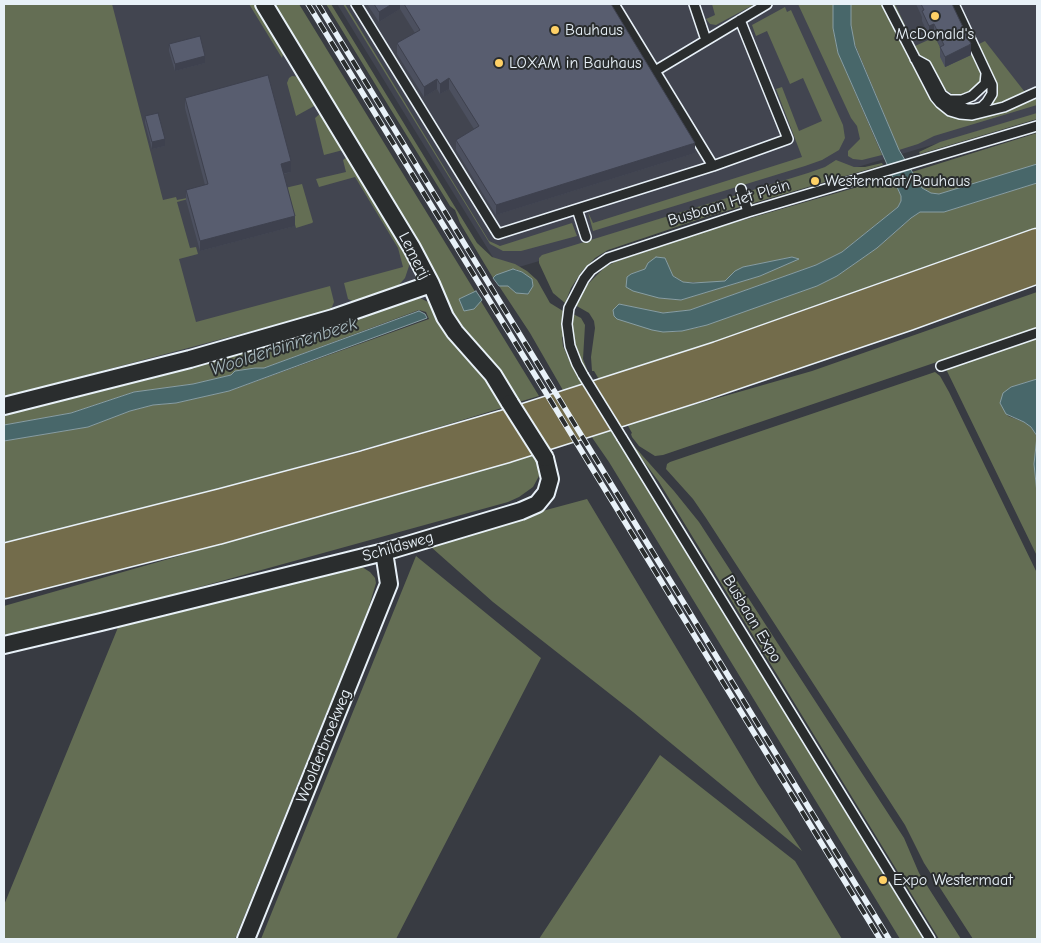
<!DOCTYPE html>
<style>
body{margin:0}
#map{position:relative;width:1041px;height:943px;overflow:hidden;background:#383b42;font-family:"Comic Neue",sans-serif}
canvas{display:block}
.frame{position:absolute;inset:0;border:5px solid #e8f1f8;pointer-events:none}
</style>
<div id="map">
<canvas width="1041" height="943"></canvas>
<div class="frame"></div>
</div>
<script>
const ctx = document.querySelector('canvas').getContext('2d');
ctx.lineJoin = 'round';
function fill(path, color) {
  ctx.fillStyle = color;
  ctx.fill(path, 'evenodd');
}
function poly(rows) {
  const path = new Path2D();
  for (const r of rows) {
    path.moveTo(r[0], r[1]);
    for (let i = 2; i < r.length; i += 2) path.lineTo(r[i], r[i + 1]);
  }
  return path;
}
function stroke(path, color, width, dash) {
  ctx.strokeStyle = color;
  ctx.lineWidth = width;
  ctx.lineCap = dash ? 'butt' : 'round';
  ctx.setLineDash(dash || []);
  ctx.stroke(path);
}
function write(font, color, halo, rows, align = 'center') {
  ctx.font = font + ' "Comic Neue",sans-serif';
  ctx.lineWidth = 4;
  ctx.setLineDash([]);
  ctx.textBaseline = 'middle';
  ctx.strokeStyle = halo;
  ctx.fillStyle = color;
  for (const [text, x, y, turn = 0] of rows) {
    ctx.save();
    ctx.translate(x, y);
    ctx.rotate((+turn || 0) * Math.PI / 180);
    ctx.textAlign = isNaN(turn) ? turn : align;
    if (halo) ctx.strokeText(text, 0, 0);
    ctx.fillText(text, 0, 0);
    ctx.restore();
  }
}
const built = poly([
 [4,4,291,4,465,288,4,413],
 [337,4,1037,4,1037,114,502,272]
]);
const green = poly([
 [4,4,112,4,163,200,176,197,177,200,187,198,188,199,177,202,190,248,196,247,198,254,179,259,196,322,330,286,334,302,332,307,327,311,4,397],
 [249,4,255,4,284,51,282,58],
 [271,4,299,4,539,396,519,402,495,369,464,333,447,304,435,274],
 [326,4,331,4,477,243,492,257,515,264,527,271,537,280,550,303,563,311,564,336,562,337,563,346,569,360,584,385,564,392,530,333,499,286,508,286,515,292,528,294,533,282,522,272,515,269,496,275,493,278,460,223,455,210,450,206],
 [343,4,345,4,489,241,500,246,572,223,577,236,521,251,503,251,490,244],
 [712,4,755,4,716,25,710,24,706,19,715,15],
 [798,4,833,4,833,28,838,53,882,155,862,160,853,159,848,156,848,151,860,139,857,126,851,118],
 [851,4,882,4,910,59,930,96,958,118,973,119,1037,96,1037,105,934,136,918,144,899,150,854,42,851,25],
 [891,4,895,4,915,46,935,37,944,55,945,67,972,54,982,76,983,79,977,89,961,97,955,96,941,87,927,61,918,57],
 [785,7,787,12,791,10,843,125,845,138,839,150,822,160,805,166,593,231,588,212,593,223,802,157,776,89,782,87,799,131,822,121,803,78,790,84,767,31,756,36,752,25],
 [985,41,1024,91,1037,87,1037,88,1003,103,990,106,994,98,977,45],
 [292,76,300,77,316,105,296,116,287,83,289,78],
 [321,113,343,150,324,155,315,118],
 [1037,113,1037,119,920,154,919,152,940,142],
 [1037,133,1037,164,968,186,939,194,931,193,922,188,912,172],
 [347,157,403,248,408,257,409,266,405,278,397,287,356,303,348,299,344,283,403,267,398,248,355,177,319,187,316,179,346,172,343,160],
 [836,160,854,167,865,167,882,163,883,165,706,217,608,250,595,258,582,271,571,288,565,303,553,293,539,263,539,258,542,255,808,173,825,167],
 [892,177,901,196,901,201,898,207,842,252,816,265,690,310,663,313,619,304,652,330,676,332,700,327,817,286,837,276,877,248,911,218,920,212,944,212,1037,183,1037,229,709,345,600,381,594,371,592,371,591,357,595,328,594,321,589,313,575,305,587,285,605,267,615,262,709,230],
 [792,257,798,259,760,276,681,300,659,298,631,274,646,269,665,258,673,276,683,282,715,283,726,281,743,267],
 [302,184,313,222,312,223,296,228,285,188],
 [1037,292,1037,328,663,455,655,456,639,446,632,437,631,434,632,433,627,424,812,371],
 [420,298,430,303,436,310,486,377,505,407,400,439,244,482,4,543,4,441,88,427,130,411,153,405,176,403,229,391,429,319,426,312,419,310,264,368,255,368,235,371,231,375,193,384,134,392,71,413,4,425,4,413,411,299],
 [573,314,581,318,585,325,583,359,588,372,586,373,574,348,572,333],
 [1037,338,1037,379,1011,387,1000,403,1008,416,1024,422,1031,427,1037,437,1034,464,1037,493,1037,556,947,371,948,368],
 [935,372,940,376,949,392,1037,573,1037,939,973,939,924,863,905,825,706,518,693,499,666,469,667,464,670,462],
 [610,429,617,439,618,439,923,939,900,939,609,462,591,436],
 [625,436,674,491,699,522,904,838,919,873,961,939,939,939,659,482],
 [532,455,539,468,539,476,533,487,519,497,508,502,62,625,4,637,4,606],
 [587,499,758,784,802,851,633,712,493,602,431,547,431,541],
 [416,556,541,658,396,939,261,939],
 [352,565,362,567,370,572,375,578,376,583,368,610,235,939,4,939,4,905,119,625,292,584],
 [660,755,795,861,842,939,539,939]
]);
const water = poly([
 [833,4,851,4,851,25,855,46,899,150,922,188,931,193,939,194,1037,164,1037,183,944,212,920,212,911,218,877,248,837,276,817,286,707,325,682,331,663,332,652,330,617,319,614,316,613,310,619,304,663,313,690,310,816,265,842,252,898,207,901,201,901,196,838,53,833,28,833,4],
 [656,257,665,258,673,276,683,282,693,283,725,281,735,271,743,267,792,257,799,259,760,276,681,300,659,298,633,291,626,287,627,277,631,274,645,269,648,263,656,257],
 [513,269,522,272,532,279,533,286,528,294,516,293,508,286,499,286,493,278,496,275,513,269],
 [476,291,482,300,474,309,464,311,459,299,476,291],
 [419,311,425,314,427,318,229,391,176,403,153,405,130,411,88,427,4,441,4,425,71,413,134,392,193,384,231,375,235,371,255,368,264,368,419,311],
 [1037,379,1037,493,1034,464,1037,436,1031,427,1024,422,1006,414,1000,403,1003,393,1011,387,1037,379]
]);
const service = poly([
 [356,4,498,234,713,166,788,139,740,20],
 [614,4,713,166],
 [694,4,706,40],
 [887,4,935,97,940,103,950,111,960,114,972,115,1004,107,1037,92],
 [915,59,926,65,942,95,956,105,967,109,974,109,982,107,987,102,992,94,992,85,954,4],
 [655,71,767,4],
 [949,100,962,100,972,96,985,84,986,74],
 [741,189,748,212],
 [577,209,586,237],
 [941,366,1037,333],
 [583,375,577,364,570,346,567,324,569,308,584,279,591,270,608,258,748,212,1037,126],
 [622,438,930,939]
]);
const minor = poly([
 [264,4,412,248,431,284,445,317,455,332,493,375,510,403],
 [4,406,190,359,333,318,431,284],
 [4,645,101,622,384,552,521,511,537,504,546,493,550,479,545,458],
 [246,939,389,584,384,552]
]);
const motorway = poly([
 [4,558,222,503,365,465,503,425,718,356,1037,243],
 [4,584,217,530,507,448,702,386,908,316,1037,269]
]);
const rail = poly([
 [308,4,880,939],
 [318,4,889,939]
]);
const serviceBridge = poly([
 [583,375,622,438]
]);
const minorBridge = poly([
 [510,403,545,458]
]);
const wall = poly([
 [367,4,611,4,695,153,496,215,456,150,456,140,474,129,449,89,440,94,437,89,424,97,397,54,397,43,415,33,400,9,379,22],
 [916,4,952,4,971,55,945,67,940,57,940,47,934,34,929,36,922,21,922,17],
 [169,44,205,63,175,71,169,51],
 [185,98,291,172,284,174,295,226,200,251,186,200,186,190,205,185,185,108],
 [145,116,165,146,152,149,145,123]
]);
const shadedWall = poly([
 [392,4,400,4,400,9,379,22,379,12],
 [934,24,934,34,929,36,929,26],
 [971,44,971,55,945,67,945,57],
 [205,56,205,63,175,71,175,64],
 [449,78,449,89,440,94,440,84],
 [437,79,437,89,424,97,424,87],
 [165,139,165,146,152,149,152,142],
 [695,143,695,153,496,215,496,205],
 [291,161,291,172,281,174,281,164],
 [295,216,295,226,200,251,200,241]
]);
const building = poly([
 [374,4,392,4,379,12,374,4],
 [404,4,611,4,695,143,496,205,456,140,479,126,449,78,440,84,437,79,424,87,397,43,420,30,404,4],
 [921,4,952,4,971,44,945,57,940,47,944,45,934,24,929,26,922,11,924,10,921,4],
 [200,36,205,56,175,64,169,44,200,36],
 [268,75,291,161,281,164,295,216,200,241,186,190,208,184,185,98,268,75],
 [158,113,165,139,152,142,145,116,158,113]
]);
const markers = [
 [935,16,5,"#ffd166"],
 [555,30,5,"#ffd166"],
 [499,63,5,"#ffd166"],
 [815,181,5,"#ffd166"],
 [883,880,5,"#ffd166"]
];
const poiNames = [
 ["Bauhaus",565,30],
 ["McDonald's",935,34,"center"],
 ["LOXAM in Bauhaus",509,63],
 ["Westermaat/Bauhaus",825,181],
 ["Expo Westermaat",893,880]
];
const streetNames = [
 ["Busbaan Het Plein",729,203,-17],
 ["Lemerij",414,256,63],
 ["Schildsweg",398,547,-16],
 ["Busbaan Expo",752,619,59],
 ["Woolderbroekweg",324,746,-68]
];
const waterNames = [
 ["Woolderbinnenbeek",284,347,-18]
];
fill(built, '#424550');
fill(green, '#646e54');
fill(water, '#48676a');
stroke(water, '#889ea3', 1);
stroke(service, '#e8f1f8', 12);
stroke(minor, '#e8f1f8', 20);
stroke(motorway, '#e8f1f8', 31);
stroke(service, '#2a2d2e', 9);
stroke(minor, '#2a2d2e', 16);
stroke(motorway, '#736c4b', 28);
stroke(rail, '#e8f1f8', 5.5);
stroke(rail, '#2a2d2e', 4, [11]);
stroke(serviceBridge, '#e8f1f8', 12, []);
stroke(minorBridge, '#e8f1f8', 20, []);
stroke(serviceBridge, '#2a2d2e', 9);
stroke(minorBridge, '#2a2d2e', 16);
fill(wall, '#4c505f');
fill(shadedWall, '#3e414e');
fill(building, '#585d6f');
stroke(building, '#3e414e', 1);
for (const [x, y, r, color] of markers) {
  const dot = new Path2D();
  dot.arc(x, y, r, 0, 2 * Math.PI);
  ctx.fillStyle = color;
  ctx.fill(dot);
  stroke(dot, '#2a2d2e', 2);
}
write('16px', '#e8f1f8', '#2a2d2e', poiNames, 'left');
write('16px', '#e8f1f8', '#2a2d2e', streetNames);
write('italic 18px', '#a8babf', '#2a2d2e', waterNames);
</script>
